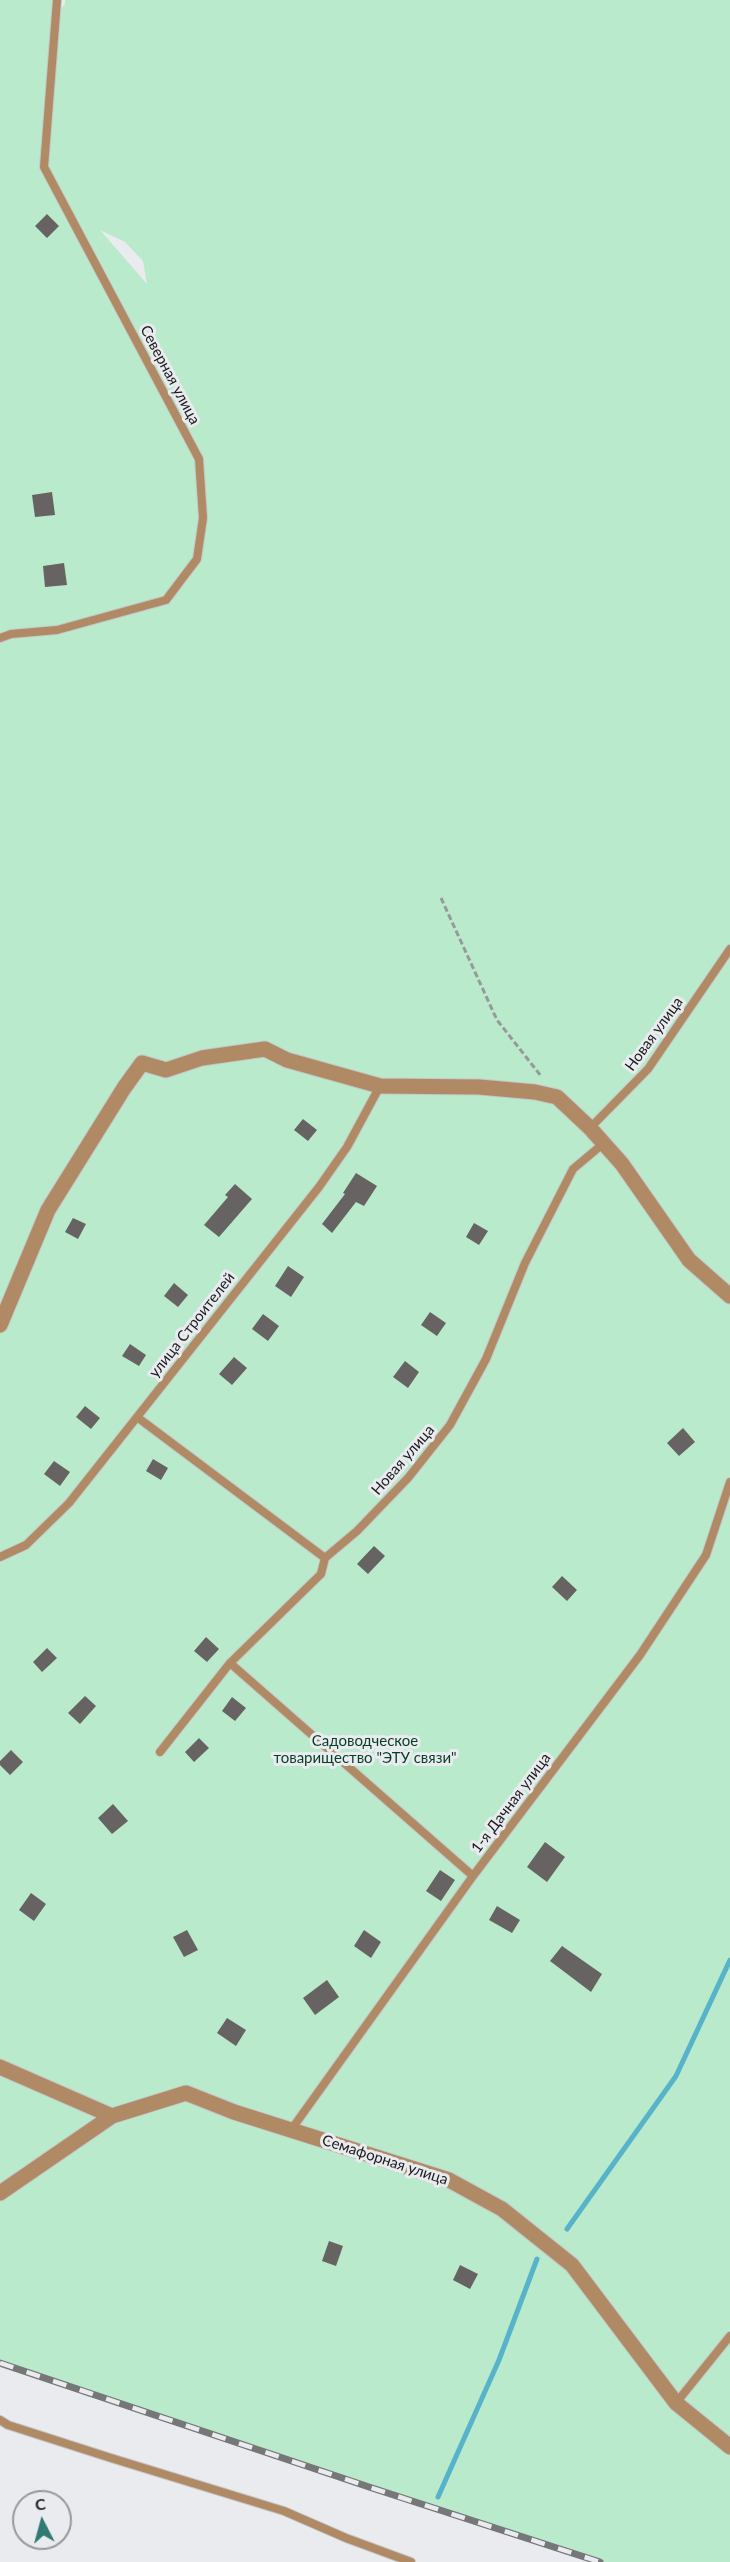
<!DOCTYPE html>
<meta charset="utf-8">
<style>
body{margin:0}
#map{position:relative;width:730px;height:2562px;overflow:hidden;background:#eaebef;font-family:Lato,sans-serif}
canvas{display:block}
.north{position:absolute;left:12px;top:2490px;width:60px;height:60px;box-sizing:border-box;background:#eaebef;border:2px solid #97989b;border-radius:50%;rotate:354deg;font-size:16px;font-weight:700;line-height:24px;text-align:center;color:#1b1c1d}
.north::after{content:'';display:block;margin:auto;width:21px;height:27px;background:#317973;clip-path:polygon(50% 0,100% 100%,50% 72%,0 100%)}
</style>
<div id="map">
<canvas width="730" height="2562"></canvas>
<div class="north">С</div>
</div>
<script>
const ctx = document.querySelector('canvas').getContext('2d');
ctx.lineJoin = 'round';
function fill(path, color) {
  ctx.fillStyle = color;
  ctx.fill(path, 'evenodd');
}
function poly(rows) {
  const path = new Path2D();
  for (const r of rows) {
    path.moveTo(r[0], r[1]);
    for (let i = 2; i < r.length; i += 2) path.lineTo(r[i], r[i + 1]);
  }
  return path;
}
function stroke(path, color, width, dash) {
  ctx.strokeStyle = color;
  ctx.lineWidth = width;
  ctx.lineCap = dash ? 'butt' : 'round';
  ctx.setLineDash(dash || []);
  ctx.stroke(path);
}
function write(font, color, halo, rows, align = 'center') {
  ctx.font = font + ' Lato,sans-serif';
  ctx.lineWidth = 6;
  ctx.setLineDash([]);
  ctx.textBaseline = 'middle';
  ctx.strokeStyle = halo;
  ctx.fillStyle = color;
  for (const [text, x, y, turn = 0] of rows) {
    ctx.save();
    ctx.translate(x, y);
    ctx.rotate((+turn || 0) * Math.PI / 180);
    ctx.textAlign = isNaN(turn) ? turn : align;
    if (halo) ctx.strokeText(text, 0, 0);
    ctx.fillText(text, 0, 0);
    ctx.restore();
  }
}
const green = poly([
 [0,0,57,0,57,13,65,4,65,0,730,0,730,2562,596,2562,0,2367],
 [100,230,125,242,143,261,147,284]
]);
const stream = poly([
 [567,2229,676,2076,730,1960],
 [438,2497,499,2360,537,2259]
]);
const building = poly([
 [47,214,59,226,47,238,35,226],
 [52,492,55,515,35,517,32,495],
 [64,563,67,585,45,587,43,566],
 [303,1119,317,1130,308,1141,294,1130],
 [356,1173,377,1186,364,1206,356,1202,332,1233,322,1224,345,1194,343,1193],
 [235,1184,252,1199,219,1237,204,1225,228,1197,225,1195],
 [73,1218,86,1224,78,1239,65,1232],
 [474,1223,488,1231,479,1245,466,1237],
 [288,1266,304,1277,291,1297,275,1286],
 [174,1283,188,1295,178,1307,164,1296],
 [430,1312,446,1323,437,1336,421,1325],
 [263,1314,279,1326,268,1341,252,1329],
 [130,1344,146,1355,139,1366,122,1356],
 [234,1357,247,1368,232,1385,219,1374],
 [405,1361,419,1372,408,1388,393,1377],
 [85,1406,100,1418,91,1429,76,1417],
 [683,1428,695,1442,679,1456,667,1443],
 [153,1459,168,1468,161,1480,146,1471],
 [54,1461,70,1472,60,1486,44,1474],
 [374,1546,385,1556,368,1574,357,1564],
 [562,1576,577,1590,567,1601,552,1587],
 [206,1637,219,1649,207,1662,194,1651],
 [47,1648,57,1658,42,1672,33,1662],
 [85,1696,96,1706,80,1724,68,1713],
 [232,1697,246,1708,235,1721,222,1711],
 [199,1738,209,1748,194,1762,185,1752],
 [11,1750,23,1762,10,1775,0,1765,0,1761],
 [113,1804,128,1821,112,1834,98,1818],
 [545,1842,565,1857,547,1882,527,1867],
 [440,1870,455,1880,441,1901,426,1891],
 [31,1893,46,1904,34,1921,19,1910],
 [497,1906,520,1920,512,1933,489,1920],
 [187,1930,198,1950,184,1957,173,1937],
 [364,1930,381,1942,371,1958,354,1946],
 [562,1946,602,1974,591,1992,550,1961],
 [327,1980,339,1997,315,2015,303,1998],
 [227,2018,246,2030,236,2046,217,2033],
 [329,2241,343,2246,336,2266,322,2261],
 [460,2265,478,2274,470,2289,453,2280]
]);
const path = poly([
 [441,898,497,1020,541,1076]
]);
const lane = poly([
 [0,638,11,634,57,630,166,600,197,559,203,518,199,459,44,167,57,0],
 [590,1128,648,1069,730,949],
 [137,1417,325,1558],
 [0,1557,26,1545,69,1503,319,1187,347,1147,380,1086],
 [230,1663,473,1876],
 [160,1752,230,1663,321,1574,325,1558,357,1531,408,1478,450,1425,486,1359,525,1263,573,1169,604,1143],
 [291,2130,473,1876,640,1655,706,1555,730,1482],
 [676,2403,730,2336],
 [0,2420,8,2425,111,2458,284,2511,346,2538,411,2562]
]);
const street = poly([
 [0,1325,48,1210,124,1088,142,1063,166,1070,202,1058,265,1049,287,1060,380,1086,479,1087,535,1092,557,1097,590,1128,622,1164,689,1260,730,1296],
 [0,2067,112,2116],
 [0,2193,112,2116,186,2093,234,2112,449,2180,502,2209,572,2265,676,2403,730,2447]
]);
const rail = poly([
 [0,2363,369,2487,600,2562]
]);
const streetNames = [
 ["Северная улица",170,375,62],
 ["Новая улица",654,1034,-54],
 ["улица Строителей",192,1325,-52],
 ["Новая улица",403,1460,-49],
 ["1-я Дачная улица",511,1803,-53],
 ["Семафорная улица",385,2160,18]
];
const parkNames = [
 ["Садоводческое",365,1741],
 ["товарищество \"ЭТУ связи\"",365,1758]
];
fill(green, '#b8eacb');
stroke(stream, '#57b3c9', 5);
fill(building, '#686363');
stroke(lane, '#c5c6c9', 10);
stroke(street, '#c5c6c9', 17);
stroke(path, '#98999b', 3, [6, 3]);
stroke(lane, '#af8a65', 8);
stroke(street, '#af8a65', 15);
stroke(rail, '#767779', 7);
stroke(rail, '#eaebef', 4.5, [14]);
write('15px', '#1b1c1d', '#eaebef', streetNames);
write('15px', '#043f25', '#eaebef', parkNames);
</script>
